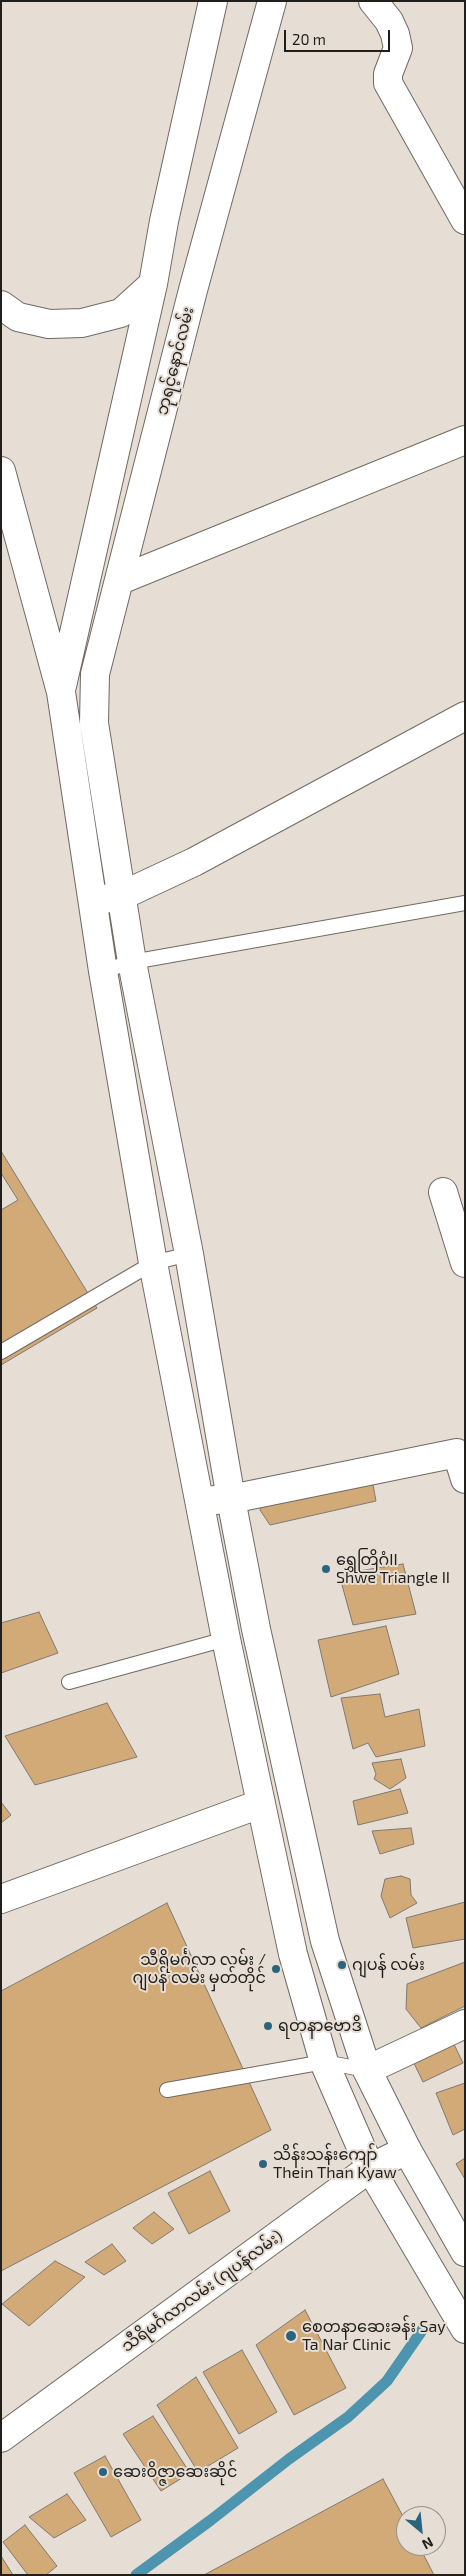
<!DOCTYPE html>
<meta charset="utf-8">
<style>
body{margin:0}
#map{position:relative;width:466px;height:2576px;overflow:hidden;background:#e6ded5;font-family:"Exo 2",sans-serif}
canvas{display:block}
.frame{position:absolute;inset:0;border:2px solid #211f1b;pointer-events:none}
.north{position:absolute;left:396px;top:2506px;width:50px;height:50px;box-sizing:border-box;background:#e6ded5;border:1px solid #97928b;border-radius:50%;rotate:152deg;font-size:14px;font-weight:700;line-height:20px;text-align:center;color:#211f1b}
.north::after{content:'';display:block;margin:auto;width:18px;height:22px;background:#2a657d;clip-path:polygon(50% 0,100% 100%,50% 72%,0 100%)}
.scale{position:absolute;left:284px;top:30px;width:106px;height:22px;box-sizing:border-box;border:2px solid #211f1b;border-top:0;padding-left:6px;font-size:15px;line-height:18px;white-space:nowrap;color:#211f1b;-webkit-text-stroke:4px #e6ded5;paint-order:stroke}
</style>
<div id="map">
<canvas width="466" height="2576"></canvas>
<div class="frame"></div>
<div class="north">N</div>
<div class="scale">20 m</div>
</div>
<script>
const ctx = document.querySelector('canvas').getContext('2d');
ctx.lineJoin = 'round';
function poly(rows) {
  const path = new Path2D();
  for (const r of rows) {
    path.moveTo(r[0], r[1]);
    for (let i = 2; i < r.length; i += 2) path.lineTo(r[i], r[i + 1]);
  }
  return path;
}
function stroke(path, color, width, dash) {
  ctx.strokeStyle = color;
  ctx.lineWidth = width;
  ctx.lineCap = dash ? 'butt' : 'round';
  ctx.setLineDash(dash || []);
  ctx.stroke(path);
}
function fill(path, color) {
  ctx.fillStyle = color;
  ctx.fill(path, 'evenodd');
}
function write(font, color, halo, rows, align = 'center') {
  ctx.font = font + ' "Exo 2","Noto Sans Myanmar",sans-serif';
  ctx.lineWidth = 4;
  ctx.setLineDash([]);
  ctx.textBaseline = 'middle';
  ctx.strokeStyle = halo;
  ctx.fillStyle = color;
  for (const [text, x, y, turn = 0] of rows) {
    ctx.save();
    ctx.translate(x, y);
    ctx.rotate((+turn || 0) * Math.PI / 180);
    ctx.textAlign = isNaN(turn) ? turn : align;
    if (halo) ctx.strokeText(text, 0, 0);
    ctx.fillText(text, 0, 0);
    ctx.restore();
  }
}
const stream = poly([
 [136,2575,211,2520,289,2459,348,2417,387,2381,423,2329]
]);
const building = poly([
 [1,1151,97,1308,1,1365,1,1151],
 [1,1173,18,1200,1,1210,1,1173],
 [371,1474,376,1501,270,1525,260,1510,264,1494,371,1474],
 [403,1564,416,1614,353,1625,339,1574,403,1564],
 [39,1612,58,1653,1,1673,1,1623,39,1612],
 [386,1626,399,1674,331,1697,318,1640,386,1626],
 [380,1694,385,1717,419,1709,425,1746,376,1757,368,1743,353,1749,341,1698,380,1694],
 [107,1703,137,1757,35,1785,5,1736,107,1703],
 [401,1759,406,1778,390,1789,374,1779,376,1774,372,1763,401,1759],
 [400,1789,408,1813,358,1825,353,1801,400,1789],
 [1,1802,11,1815,1,1823,1,1802],
 [411,1828,414,1844,380,1854,372,1831,411,1828],
 [401,1876,410,1879,411,1895,417,1903,390,1918,381,1896,385,1879,401,1876],
 [465,1902,465,1939,413,1948,406,1918,465,1902],
 [167,1903,271,2130,1,2271,1,1991,167,1903],
 [465,1962,465,2006,421,2028,406,2009,407,1984,465,1962],
 [449,2034,463,2063,423,2082,410,2055,449,2034],
 [465,2083,465,2129,453,2135,436,2093,465,2083],
 [465,2158,465,2179,456,2164,465,2158],
 [210,2171,230,2211,189,2234,168,2193,210,2171],
 [154,2212,174,2229,152,2244,133,2228,154,2212],
 [112,2244,126,2261,104,2275,85,2262,112,2244],
 [55,2261,85,2277,29,2326,2,2304,55,2261],
 [305,2310,346,2388,294,2415,256,2345,305,2310],
 [242,2350,277,2412,239,2434,203,2372,242,2350],
 [196,2377,238,2448,198,2472,157,2405,196,2377],
 [153,2416,190,2473,161,2491,123,2434,153,2416],
 [105,2456,141,2520,111,2537,74,2473,105,2456],
 [383,2479,406,2522,406,2546,419,2546,434,2575,204,2575,383,2479],
 [67,2494,86,2520,54,2538,29,2517,67,2494],
 [25,2525,57,2566,46,2575,28,2575,3,2542,25,2525],
 [1,2556,13,2575,1,2575,1,2556]
]);
const lane = poly([
 [103,971,132,962,465,903],
 [1,1352,153,1263,189,1254],
 [69,1682,226,1639],
 [167,2090,324,2062,367,2070]
]);
const street = poly([
 [373,1,389,21,395,34,398,48,388,74,388,83,465,220],
 [120,580,465,440],
 [93,901,121,896,194,862,465,716],
 [443,1192,465,1263],
 [200,1501,231,1499,457,1453,465,1479],
 [1,1899,260,1804],
 [367,2070,465,2024]
]);
const secondary = poly([
 [1,2438,370,2168,407,2150]
]);
const primary = poly([
 [272,1,193,290,95,674,94,723,132,962,189,1254,231,1499,256,1629,325,1941,367,2070,407,2150,465,2252],
 [1,305,18,317,49,324,82,323,121,313,153,284],
 [1,471,61,692,103,971,153,1263,226,1639,293,1954,324,2062,370,2168,465,2329],
 [62,686,153,284,164,221,213,1]
]);
const markers = [
 [326,1569,5,"#2a657d"],
 [342,1965,5,"#2a657d"],
 [276,1969,5,"#2a657d"],
 [268,2026,5,"#2a657d"],
 [263,2164,5,"#2a657d"],
 [291,2336,6,"#2a657d"],
 [103,2472,5,"#2a657d"]
];
const streetNames = [
 ["ဘုရင့်နောင်လမ်း",175,361,-76],
 ["သီရိမင်္ဂလာလမ်း (ဂျပန်လမ်း)",202,2291,-36]
];
const poiNames = [
 ["ရွှေတြိဂံII",336,1560],
 ["Shwe Triangle II",336,1578],
 ["သီရိမင်္ဂလာ လမ်း /",266,1960,"right"],
 ["ဂျပန် လမ်း မှတ်တိုင်",266,1978,"right"],
 ["ဂျပန် လမ်း",352,1965],
 ["ရတနာဗောဒိ",278,2026],
 ["သိန်းသန်းကျော်",273,2155],
 ["Thein Than Kyaw",273,2173],
 ["စေတနာဆေးခန်း Say",302,2327],
 ["Ta Nar Clinic",302,2345],
 ["ဆေးဝိဇ္ဇာဆေးဆိုင်",113,2472]
];
stroke(stream, '#4d94ae', 11);
fill(building, '#d2aa78');
stroke(building, '#7f7870', 1);
stroke(lane, '#716a62', 16);
stroke(street, '#716a62', 30);
stroke(secondary, '#716a62', 30);
stroke(primary, '#716a62', 30);
stroke(lane, '#fff', 14);
stroke(street, '#fff', 28);
stroke(secondary, '#fff', 28);
stroke(primary, '#fff', 28);
for (const [x, y, r, color] of markers) {
  const dot = new Path2D();
  dot.arc(x, y, r, 0, 2 * Math.PI);
  ctx.fillStyle = color;
  ctx.fill(dot);
  stroke(dot, '#e6ded5', 2);
}
write('16px', '#211f1b', '#e6ded5', streetNames);
write('16px', '#211f1b', '#e6ded5', poiNames, 'left');
</script>
